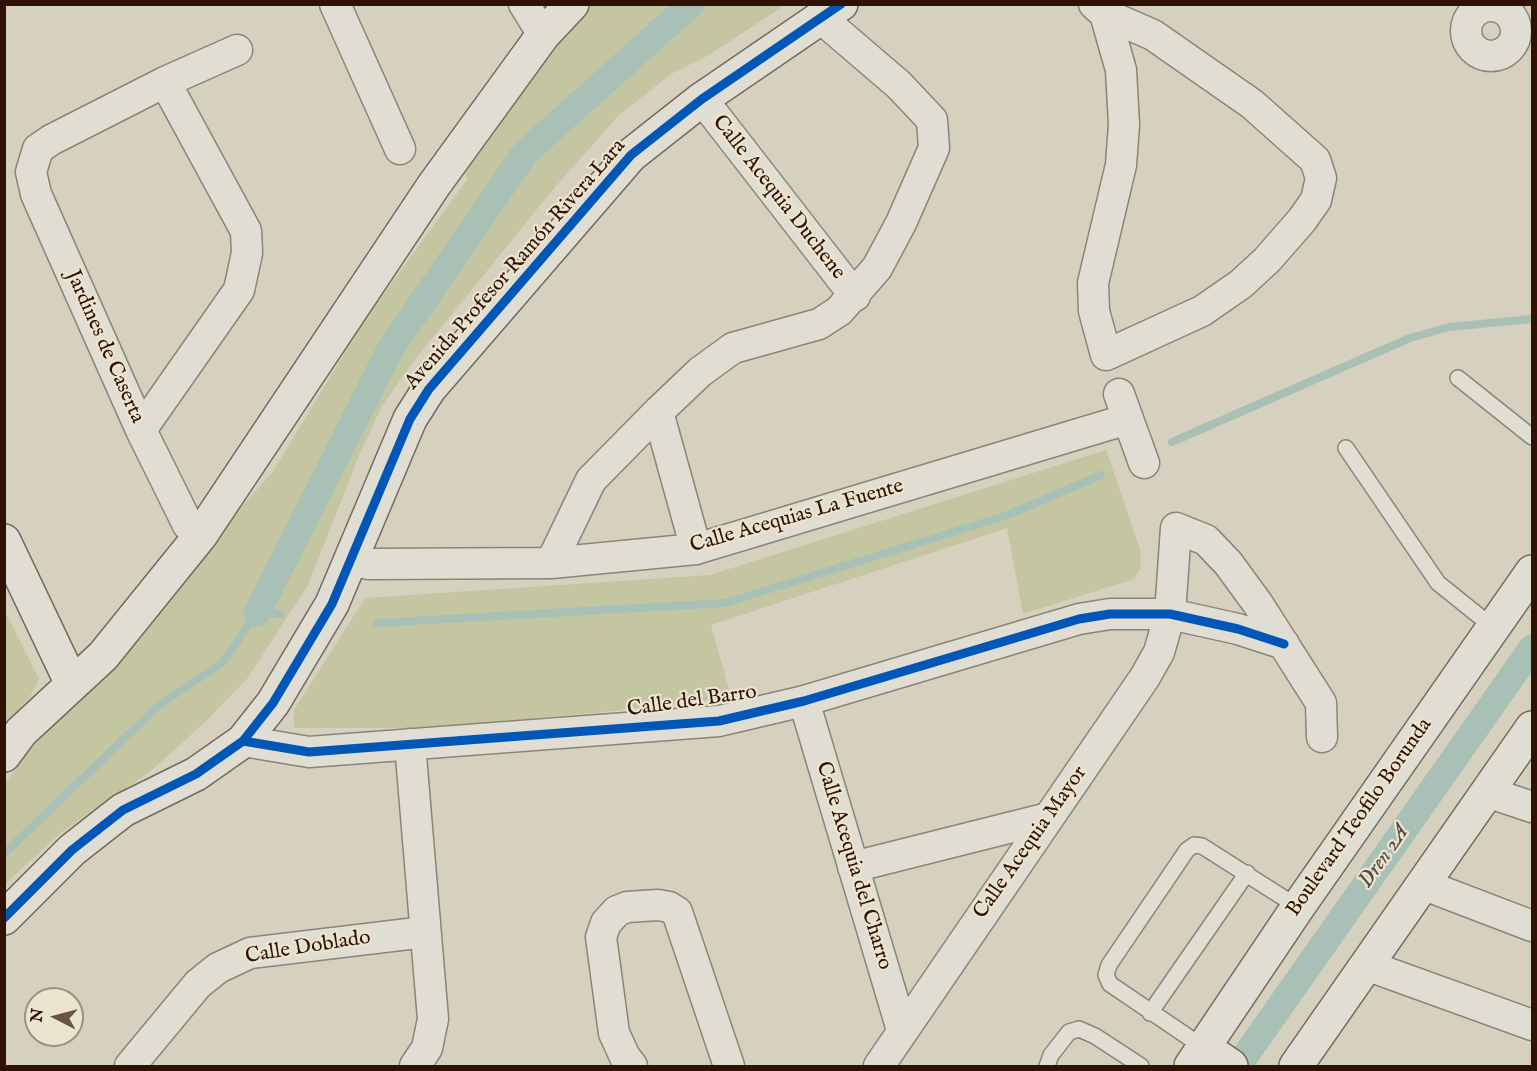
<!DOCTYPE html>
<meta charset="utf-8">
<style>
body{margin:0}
#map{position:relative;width:1537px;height:1071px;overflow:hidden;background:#d6d0be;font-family:"IM FELL English",serif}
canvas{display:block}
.frame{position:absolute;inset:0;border:6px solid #301204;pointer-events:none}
.north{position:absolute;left:24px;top:987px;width:60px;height:60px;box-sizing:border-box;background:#ebe4ce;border:2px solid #a0907d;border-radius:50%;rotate:276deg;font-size:16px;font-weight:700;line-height:24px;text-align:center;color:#301204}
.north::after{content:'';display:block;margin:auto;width:21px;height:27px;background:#6a5445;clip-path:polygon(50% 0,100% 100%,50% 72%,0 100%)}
</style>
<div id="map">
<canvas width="1537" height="1071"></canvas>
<div class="frame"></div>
<div class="north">N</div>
</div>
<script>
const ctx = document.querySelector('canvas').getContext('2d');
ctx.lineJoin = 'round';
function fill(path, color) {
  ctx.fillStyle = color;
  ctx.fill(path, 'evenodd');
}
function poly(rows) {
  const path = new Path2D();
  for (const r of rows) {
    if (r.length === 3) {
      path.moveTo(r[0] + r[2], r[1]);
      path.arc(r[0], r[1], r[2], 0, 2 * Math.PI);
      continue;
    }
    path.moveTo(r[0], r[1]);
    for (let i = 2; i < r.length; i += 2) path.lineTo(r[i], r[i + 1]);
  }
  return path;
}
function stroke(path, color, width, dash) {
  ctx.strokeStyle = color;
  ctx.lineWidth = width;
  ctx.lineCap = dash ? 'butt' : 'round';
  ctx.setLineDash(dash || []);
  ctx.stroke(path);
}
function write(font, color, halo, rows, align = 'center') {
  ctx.font = font + ' "IM FELL English",serif';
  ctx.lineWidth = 4.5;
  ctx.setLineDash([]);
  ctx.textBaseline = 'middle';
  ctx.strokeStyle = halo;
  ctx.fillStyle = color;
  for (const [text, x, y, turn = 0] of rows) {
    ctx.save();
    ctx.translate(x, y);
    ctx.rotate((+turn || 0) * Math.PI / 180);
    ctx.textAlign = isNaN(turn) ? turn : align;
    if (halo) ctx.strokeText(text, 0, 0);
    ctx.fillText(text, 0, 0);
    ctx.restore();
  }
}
const green = poly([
 [591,5,785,5,709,55,671,74,619,115,556,186,413,362,382,406,360,453,308,585,247,679,205,722,151,771,62,832,5,884,5,783,31,749,115,663,229,520,272,473,365,319,467,180,463,167,569,27],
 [1106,450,1140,549,1141,568,1134,579,1023,614,1007,528,711,625,731,697,604,712,427,728,294,728,294,710,365,598,710,575],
 [4,609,39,679,30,697,5,725]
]);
const stream = poly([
 [1172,442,1410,338,1449,327,1532,319],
 [377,623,725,603,1008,515,1101,475],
 [4,854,159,705,222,663,257,613,281,614]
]);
const canal = poly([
 [257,613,391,348,525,153,691,4],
 [1238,1066,1532,648]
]);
const lane = poly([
 [1458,378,1532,437],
 [1346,448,1438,583,1494,628],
 [1150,1013,1247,873],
 [1203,1047,1110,984,1106,975,1109,965,1187,850,1194,845,1202,846,1298,907],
 [1047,1066,1051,1055,1062,1041,1069,1032,1079,1029,1095,1036,1141,1066]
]);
const street = poly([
 [335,4,400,149],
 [524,4,543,35],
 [1094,4,1105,14,1153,35,1252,104,1315,160,1321,178,1316,200,1302,220,1267,260,1241,284,1202,311,1106,355,1094,311,1093,283,1121,165,1124,125,1121,70,1105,14],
 [1491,31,25],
 [702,99,855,296],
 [1119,394,1144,463],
 [658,412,696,549],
 [141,430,239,290,247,253,246,231,165,82],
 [200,536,188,525,141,430,36,194,31,172,38,149,51,140,165,82,237,50],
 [350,560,369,564,551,563,696,549,1128,419],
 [551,563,591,480,658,412,700,372,733,348,819,324,839,311,877,268,901,223,934,148,932,120,899,85,822,19],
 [804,701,902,1030],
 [243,741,309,752,719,721,804,701,1079,619,1110,614,1170,614,1238,629,1284,644],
 [410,744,433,1019,427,1048,415,1066],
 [1487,792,1532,807],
 [853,867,1048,818],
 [1422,884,1532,926],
 [1366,965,1532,1025],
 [130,1066,198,984,218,968,250,953,425,932],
 [632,1066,625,1057,614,1033,601,937,606,923,617,911,627,907,658,905,669,907,677,912,729,1066],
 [879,1066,1145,677,1159,652,1170,614,1176,528,1206,540,1228,563,1258,604,1321,703,1322,737]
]);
const secondary = poly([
 [4,541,72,684],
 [4,755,21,732,103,656,200,536,434,185,543,35,572,4],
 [4,918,72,850,123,810,196,774,243,741,273,703,332,604,410,419,429,389,631,155,702,99,841,4],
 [1203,1047,1231,1066],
 [1191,1066,1298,907,1532,572],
 [1296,1066,1532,728]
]);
const cycleway = poly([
 [243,741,309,752,719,721,804,701,1079,619,1110,614,1170,614,1238,629,1284,644],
 [4,918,72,850,123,810,196,774,243,741,273,703,332,604,410,419,429,389,631,155,702,99,841,4]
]);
const streetNames = [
 ["Calle Acequia Duchene",778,198,52],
 ["Avenida Profesor Ramón Rivera Lara",516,265,-49],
 ["Jardines de Caserta",104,347,66],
 ["Calle Acequias La Fuente",797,517,-16],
 ["Calle del Barro",692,702,-8],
 ["Boulevard Teofilo Borunda",1360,818,-55],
 ["Calle Acequia Mayor",1031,843,-55],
 ["Calle Acequia del Charro",853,866,73],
 ["Calle Doblado",308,948,-9]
];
const waterNames = [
 ["Dren 2A",1385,857,-55]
];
fill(green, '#c4c6a1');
stroke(stream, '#a8c0b5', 8);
stroke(canal, '#a8c0b5', 27);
stroke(lane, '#8b8478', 18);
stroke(street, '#8b8478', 33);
stroke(secondary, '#736a5f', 36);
stroke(lane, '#e0ddd3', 15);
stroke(street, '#e0ddd3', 30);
stroke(secondary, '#e0ddd3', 33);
stroke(cycleway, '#0057b8', 9);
write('21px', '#301204', '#ebe4ce', streetNames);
write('italic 22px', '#534c41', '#ebe4ce', waterNames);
</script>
